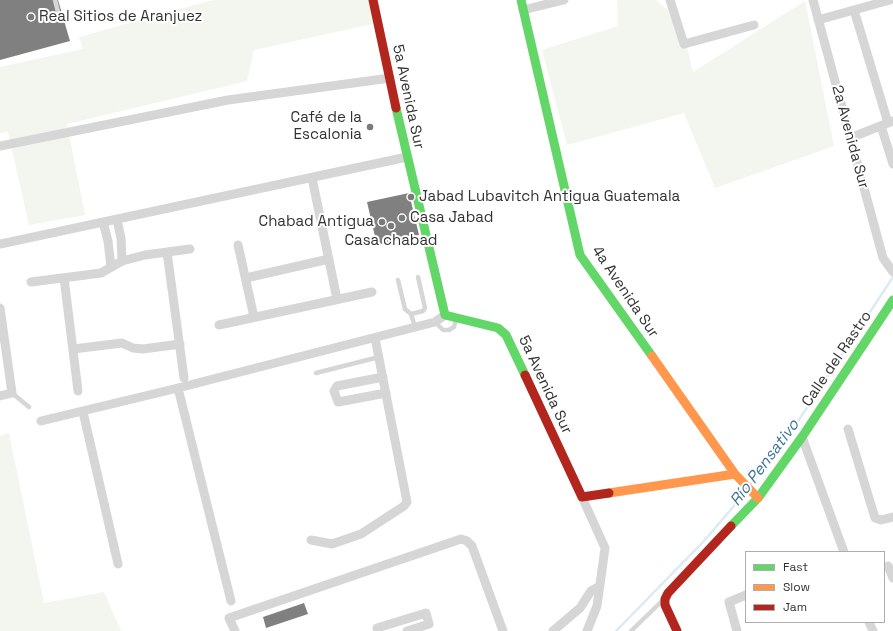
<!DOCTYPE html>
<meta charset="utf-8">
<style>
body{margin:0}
#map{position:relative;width:893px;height:631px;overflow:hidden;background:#fff;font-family:"Space Grotesk",sans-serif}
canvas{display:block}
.legend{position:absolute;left:745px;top:551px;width:140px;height:72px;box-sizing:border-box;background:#fff;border:1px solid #adadad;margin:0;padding:5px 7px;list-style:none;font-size:12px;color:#323232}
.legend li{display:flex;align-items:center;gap:8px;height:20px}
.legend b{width:20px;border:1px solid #adadad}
</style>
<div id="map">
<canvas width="893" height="631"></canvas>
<ul class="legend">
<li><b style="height:5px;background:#63d668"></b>Fast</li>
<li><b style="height:5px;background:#ff974d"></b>Slow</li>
<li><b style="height:5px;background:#b3261e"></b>Jam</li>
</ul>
</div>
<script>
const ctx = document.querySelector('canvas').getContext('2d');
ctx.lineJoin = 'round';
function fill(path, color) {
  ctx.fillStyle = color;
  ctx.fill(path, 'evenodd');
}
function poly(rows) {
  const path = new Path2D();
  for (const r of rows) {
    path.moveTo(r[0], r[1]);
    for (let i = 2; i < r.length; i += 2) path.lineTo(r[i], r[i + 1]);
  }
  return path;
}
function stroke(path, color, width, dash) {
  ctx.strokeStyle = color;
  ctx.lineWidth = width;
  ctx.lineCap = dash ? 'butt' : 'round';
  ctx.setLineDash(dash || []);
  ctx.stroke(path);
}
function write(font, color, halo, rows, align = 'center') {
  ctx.font = font + ' "Space Grotesk",sans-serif';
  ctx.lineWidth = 4;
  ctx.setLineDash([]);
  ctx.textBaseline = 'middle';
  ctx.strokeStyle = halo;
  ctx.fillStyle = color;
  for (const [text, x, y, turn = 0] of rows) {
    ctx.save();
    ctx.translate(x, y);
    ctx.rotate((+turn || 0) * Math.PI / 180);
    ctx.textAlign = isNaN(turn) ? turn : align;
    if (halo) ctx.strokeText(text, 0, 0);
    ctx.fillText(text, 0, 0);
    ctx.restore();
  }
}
const green = poly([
 [213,0,371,0,377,23,254,50,247,81,67,124,85,215,29,225,8,132,0,133,0,67,83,49,79,37],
 [617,0,656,0,681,22,693,72,805,1,834,146,715,188,684,113,567,145,542,50,618,26],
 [9,433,44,603,104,592,121,631,0,631,0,436]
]);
const stream = poly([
 [751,484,787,438,893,277],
 [616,631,703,542,746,492]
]);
const building = poly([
 [0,0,58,0,70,41,0,60],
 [409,193,419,235,377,245,367,202],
 [304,603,308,614,266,628,263,617]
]);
const lane = poly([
 [55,0,60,20],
 [398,280,405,309,411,314,415,327],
 [411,314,423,311,425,308,418,277],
 [435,322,443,330,449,330,454,327,456,319],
 [316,373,379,357],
 [12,393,29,407],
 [631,631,663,600]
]);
const street = poly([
 [670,0,684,44,754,25],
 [813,0,883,258,893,272],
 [523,10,564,0],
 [854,10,888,123],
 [818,20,890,0],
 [881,126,893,164],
 [850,138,893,121],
 [0,146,228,100,390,78],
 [312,178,337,299],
 [117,220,121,238,122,261],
 [103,222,108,241,111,267],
 [0,244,407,157],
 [238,245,254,317],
 [167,252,184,378],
 [64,278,78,391],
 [246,278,329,259],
 [31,282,101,273,122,261,145,255,190,249],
 [0,308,12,393,0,396],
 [219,325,372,292],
 [73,349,122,343,133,348,143,349,180,344],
 [383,377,337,386,334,391,338,402,386,393],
 [178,388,231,601],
 [83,412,118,564],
 [41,421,178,388,435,322,445,315],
 [848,429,875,518,881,520,893,517],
 [802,437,844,552],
 [582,497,605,548,597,606,587,631],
 [311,540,332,544,361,534,404,506,407,502,375,338],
 [888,566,893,578],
 [869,622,873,631],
 [377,628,426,613,429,624,407,631],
 [235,631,229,618,461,539,467,541,472,546,503,631],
 [553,631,580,608,591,591,600,586],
 [737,631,729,602,746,595]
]);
const fast = poly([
 [521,0,580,255,652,356],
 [396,108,445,315,498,328,506,335,525,375],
 [731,526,758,498,802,437,893,300]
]);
const slow = poly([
 [652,356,735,474,758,498],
 [609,493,735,474]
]);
const jam = poly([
 [373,0,396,108],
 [525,375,582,497,609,493],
 [677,631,665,605,665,599,668,593,731,526]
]);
const markers = [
 [31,17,4,"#7a7a7a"],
 [370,127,4,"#7a7a7a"],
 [411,197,4,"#7a7a7a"],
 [402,218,4,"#7a7a7a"],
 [382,222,4,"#7a7a7a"],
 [391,226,4,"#7a7a7a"]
];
const poiNames = [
 ["Real Sitios de Aranjuez",39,17],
 ["Café de la",362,118,"right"],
 ["Escalonia",362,135,"right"],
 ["Jabad Lubavitch Antigua Guatemala",419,197],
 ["Casa Jabad",410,218],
 ["Chabad Antigua",374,222,"right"],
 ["Casa chabad",391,241,"center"]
];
const streetNames = [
 ["5a Avenida Sur",408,97,78],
 ["2a Avenida Sur",850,137,75],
 ["4a Avenida Sur",625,292,56],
 ["Calle del Rastro",837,359,-56],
 ["5a Avenida Sur",545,385,65]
];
const waterNames = [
 ["Río Pensativo",765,463,-53]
];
fill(green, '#f2f6ee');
stroke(stream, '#dceaf3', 2.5);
fill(building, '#808080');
stroke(lane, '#d6d6d6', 4.5);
stroke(street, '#d6d6d6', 9);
stroke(fast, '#63d668', 9);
stroke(slow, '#ff974d', 9);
stroke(jam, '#b3261e', 9);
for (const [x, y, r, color] of markers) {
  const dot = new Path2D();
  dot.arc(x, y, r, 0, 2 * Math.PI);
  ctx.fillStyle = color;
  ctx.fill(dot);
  stroke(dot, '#fff', 1.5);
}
write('15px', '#323232', '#fff', poiNames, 'left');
write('15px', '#323232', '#fff', streetNames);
write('italic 16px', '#3d7596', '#fff', waterNames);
</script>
